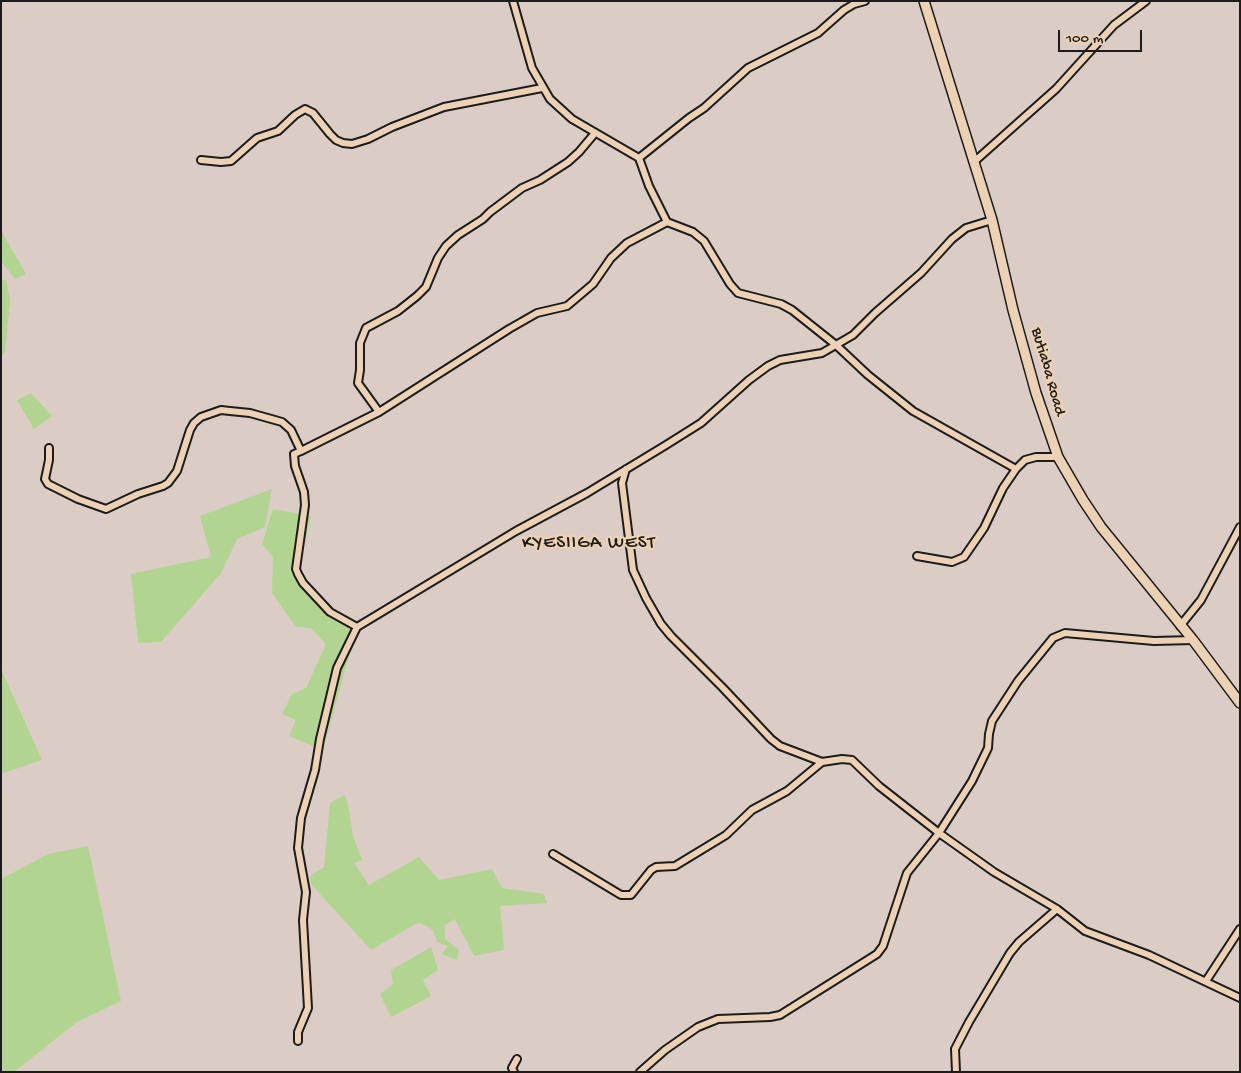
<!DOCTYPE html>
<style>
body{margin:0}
#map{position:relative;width:1241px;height:1073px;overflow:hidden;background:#dbccc6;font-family:"Gochi Hand",sans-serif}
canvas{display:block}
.frame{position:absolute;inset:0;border:2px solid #1c1c1c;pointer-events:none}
.scale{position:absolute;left:1058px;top:30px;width:84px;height:22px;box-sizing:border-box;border:2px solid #1c1c1c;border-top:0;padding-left:6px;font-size:15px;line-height:18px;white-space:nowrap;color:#1c1c1c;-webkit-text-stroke:4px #edd1b4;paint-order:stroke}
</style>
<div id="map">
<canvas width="1241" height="1073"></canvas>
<div class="frame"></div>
<div class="scale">100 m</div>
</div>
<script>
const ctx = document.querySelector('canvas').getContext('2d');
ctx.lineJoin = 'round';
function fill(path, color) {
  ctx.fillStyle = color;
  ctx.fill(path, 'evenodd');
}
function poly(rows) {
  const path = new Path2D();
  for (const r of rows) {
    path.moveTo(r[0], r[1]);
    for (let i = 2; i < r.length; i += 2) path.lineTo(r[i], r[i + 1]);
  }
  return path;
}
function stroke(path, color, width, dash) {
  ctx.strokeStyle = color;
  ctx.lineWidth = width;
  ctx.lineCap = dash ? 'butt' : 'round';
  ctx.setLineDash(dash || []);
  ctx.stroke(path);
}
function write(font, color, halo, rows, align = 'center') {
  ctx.font = font + ' "Gochi Hand",sans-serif';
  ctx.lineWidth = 4.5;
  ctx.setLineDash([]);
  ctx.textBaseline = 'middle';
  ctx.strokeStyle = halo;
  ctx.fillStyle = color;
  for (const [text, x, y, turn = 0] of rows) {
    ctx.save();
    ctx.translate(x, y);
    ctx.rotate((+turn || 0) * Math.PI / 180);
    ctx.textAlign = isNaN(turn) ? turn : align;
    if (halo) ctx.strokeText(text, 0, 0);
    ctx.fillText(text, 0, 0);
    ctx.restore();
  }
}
const green = poly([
 [1,230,26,274,15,279,1,261],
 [1,280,6,280,10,300,5,352,1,356],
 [31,393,52,416,34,429,17,400],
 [272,489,265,527,237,539,221,573,161,642,138,643,131,574,211,557,200,516],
 [273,509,311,516,307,535,297,561,300,579,324,607,357,627,323,750,289,736,296,720,282,714,292,694,306,688,326,644,311,628,296,627,272,593,273,557,262,544],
 [1,669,42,760,1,774],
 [345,795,349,809,353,836,362,860,354,863,369,885,419,857,439,880,492,869,502,888,544,894,547,903,500,906,504,950,474,956,455,919,445,925,445,939,459,950,457,960,441,954,448,946,437,942,433,930,419,922,371,950,311,884,310,876,324,867,330,803],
 [88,846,121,1001,77,1022,14,1072,1,1072,1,879,48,854],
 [431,947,438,970,423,980,431,996,391,1017,380,994,393,984,391,970]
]);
const minor = poly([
 [513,1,532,68,550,99,572,119,639,158,649,186,667,222,693,232,704,241,730,284,738,293,781,304,792,310,836,345,868,375,913,411,1016,469,1025,460,1036,457,1058,457],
 [639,158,689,118,704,108,748,68,818,33,844,10,854,4,865,1],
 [201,160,221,162,231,161,257,138,278,131,295,115,305,109,313,113,330,134,336,140,343,143,352,144,368,139,392,127,444,107,542,88],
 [975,161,1056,89,1114,25,1146,1],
 [379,412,358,383,360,370,360,343,366,328,398,311,417,296,426,287,438,258,446,246,458,235,483,219,490,212,522,188,540,180,568,162,579,152,595,133],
 [49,448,49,460,45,479,48,484,78,499,106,509,138,494,163,486,168,483,177,471,190,430,194,423,201,417,221,410,230,411,250,413,282,422,291,430,301,451,294,454,295,466,304,492,305,505,296,569,298,574,303,583,330,612,357,627],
 [301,451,379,412,509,329,537,313,567,306,593,284,611,258,627,243,667,222],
 [626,469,622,483,633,570,646,598,661,624,671,636,723,688,771,739,780,746,822,762,842,759,852,760,879,786,939,833,994,872,1057,909,1085,931,1149,955,1240,998],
 [917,556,952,562,964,557,984,528,1003,488,1016,469],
 [1180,626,1201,600,1240,527],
 [553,854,621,895,631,895,651,870,656,867,675,866,726,835,752,810,787,791,822,762],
 [1206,981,1240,929],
 [298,1041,298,1032,308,1008,303,920,306,892,298,848,301,818,315,770,320,739,337,668,357,627,516,531,587,493,666,445,701,423,749,380,768,366,780,360,822,353,853,335,875,313,921,273,952,239,966,228,992,220],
 [514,1072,512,1068,517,1059],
 [640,1072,665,1050,698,1027,718,1019,770,1017,780,1015,877,954,883,946,907,873,939,833,972,781,988,748,989,734,992,721,1018,681,1053,638,1065,633,1154,641,1193,640],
 [956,1072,955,1049,969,1022,1010,953,1019,942,1057,909]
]);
const secondary = poly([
 [924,1,992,220,1013,310,1036,393,1058,457,1083,500,1101,527,1193,640,1240,703]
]);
const streetNames = [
 ["Butiaba Road",1047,372,74]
];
const quarterNames = [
 ["KYESIIGA WEST",589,544]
];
fill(green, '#b1d590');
stroke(minor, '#1c1c1c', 10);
stroke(secondary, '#1c1c1c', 12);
stroke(minor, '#edd1b4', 6);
stroke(secondary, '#edd1b4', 9);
write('16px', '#1c1c1c', '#edd1b4', streetNames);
ctx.letterSpacing = '1px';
write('19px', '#1c1c1c', '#edd1b4', quarterNames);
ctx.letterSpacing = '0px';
</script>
